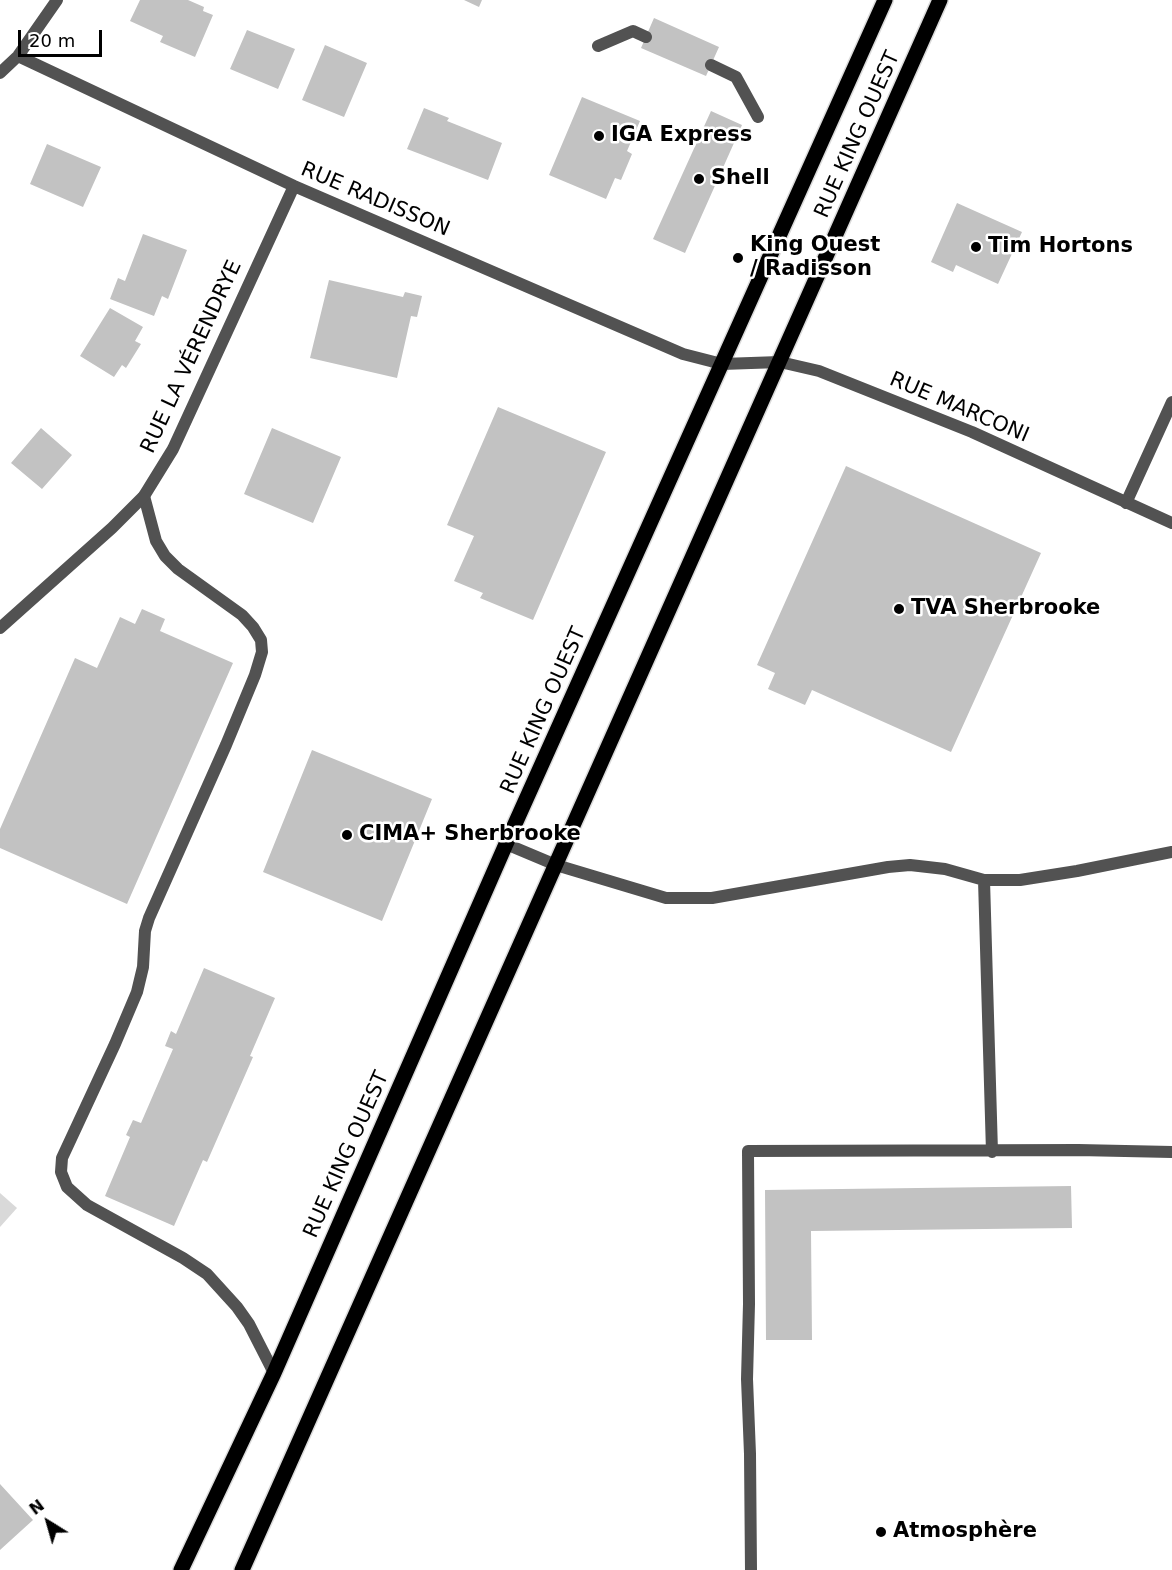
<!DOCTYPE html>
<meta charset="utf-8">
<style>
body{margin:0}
#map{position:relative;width:1172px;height:1570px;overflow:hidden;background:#fff;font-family:"DejaVu Sans",sans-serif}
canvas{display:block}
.north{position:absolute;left:18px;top:1492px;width:60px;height:60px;-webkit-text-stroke:4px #fff;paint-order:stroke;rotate:323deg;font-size:16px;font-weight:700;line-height:24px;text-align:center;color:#000}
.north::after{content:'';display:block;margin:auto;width:21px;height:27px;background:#000;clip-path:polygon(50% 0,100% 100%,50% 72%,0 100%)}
.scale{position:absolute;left:18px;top:30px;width:84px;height:27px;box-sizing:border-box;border:3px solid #000;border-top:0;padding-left:8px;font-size:18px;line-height:21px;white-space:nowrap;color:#000;-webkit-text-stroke:4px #fff;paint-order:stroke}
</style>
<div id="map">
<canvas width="1172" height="1570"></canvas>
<div class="north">N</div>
<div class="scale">20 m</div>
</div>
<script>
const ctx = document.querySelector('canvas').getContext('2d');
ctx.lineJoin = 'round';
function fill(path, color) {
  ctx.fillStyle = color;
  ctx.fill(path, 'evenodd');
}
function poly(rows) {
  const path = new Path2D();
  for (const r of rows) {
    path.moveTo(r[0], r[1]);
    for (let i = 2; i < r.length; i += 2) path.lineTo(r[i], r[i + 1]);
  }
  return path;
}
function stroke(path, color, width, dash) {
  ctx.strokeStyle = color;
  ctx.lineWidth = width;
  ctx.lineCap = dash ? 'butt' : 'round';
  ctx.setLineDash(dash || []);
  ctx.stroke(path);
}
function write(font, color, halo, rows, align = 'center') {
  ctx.font = font + ' "DejaVu Sans",sans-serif';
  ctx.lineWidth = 5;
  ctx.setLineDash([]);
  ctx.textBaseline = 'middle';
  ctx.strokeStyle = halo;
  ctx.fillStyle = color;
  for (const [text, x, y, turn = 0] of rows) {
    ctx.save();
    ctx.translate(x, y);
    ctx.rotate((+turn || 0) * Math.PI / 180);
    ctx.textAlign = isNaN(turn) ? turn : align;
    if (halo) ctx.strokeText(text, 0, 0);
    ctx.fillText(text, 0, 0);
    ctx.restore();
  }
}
const green = poly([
 [0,1193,17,1208,0,1227]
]);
const building = poly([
 [140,0,188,0,204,7,203,11,213,15,195,57,160,42,163,36,130,21],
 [464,0,482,0,479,7],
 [654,18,719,47,706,76,641,48],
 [247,30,295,49,278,89,230,69],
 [325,45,367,63,344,117,302,100],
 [582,97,640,121,627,151,632,154,621,180,615,178,606,199,549,175],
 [424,108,449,118,447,121,502,143,488,180,407,149],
 [711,111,742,125,685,253,653,239],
 [47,144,101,167,83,207,30,184],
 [957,203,1022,232,998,284,956,265,953,272,931,262],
 [143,234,187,250,168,299,162,296,154,316,110,299,118,278,125,281],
 [329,280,403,297,405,292,422,296,417,317,411,316,397,378,310,358],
 [110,308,143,327,135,341,141,344,126,368,122,365,114,377,80,356],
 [498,407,606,452,533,620,480,598,483,593,454,581,474,536,447,525],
 [41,428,72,455,42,489,11,463],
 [272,428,341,457,313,523,244,494],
 [846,466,1041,553,951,752,812,690,805,705,768,689,775,673,757,665],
 [142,609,165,619,160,631,233,663,127,904,0,848,0,829,75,658,97,668,120,617,135,624],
 [312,750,432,799,382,921,263,872],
 [204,968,275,998,250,1056,253,1057,207,1162,203,1160,174,1226,105,1196,130,1137,126,1135,133,1120,141,1123,173,1049,165,1046,171,1031,176,1034],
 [1071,1186,1072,1228,811,1231,812,1340,766,1340,765,1190],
 [0,1484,33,1520,0,1550]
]);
const service = poly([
 [598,46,633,31,646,37],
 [711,65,736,77,758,117],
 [144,496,156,541,165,556,178,569,242,615,253,627,261,640,262,652,255,675,226,745,149,918,145,931,143,967,137,992,115,1044,62,1158,61,1172,67,1187,87,1205,183,1258,207,1274,237,1307,249,1324,274,1373],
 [1126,503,1172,402],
 [506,844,556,865,666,898,712,898,888,867,910,865,945,869,984,880,1020,880,1077,871,1172,852],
 [984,880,992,1152],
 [751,1570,750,1454,747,1379,749,1304,748,1151,1078,1150,1172,1152]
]);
const minor = poly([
 [18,56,294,186,683,354,722,364,780,362,819,371,972,432,1172,523],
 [0,73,18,56,57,0],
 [0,628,112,528,144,496,173,449,294,186]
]);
const primary = poly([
 [181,1570,274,1373,506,844,885,0],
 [242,1570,940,0]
]);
const markers = [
 [599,136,6,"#000"],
 [699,179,6,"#000"],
 [976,247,6,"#000"],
 [738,258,6,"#000"],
 [899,609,6,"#000"],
 [347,835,6,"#000"],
 [881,1532,6,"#000"]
];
const streetNames = [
 ["RUE KING OUEST",858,135,-66],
 ["RUE RADISSON",375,200,23],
 ["RUE LA VÉRENDRYE",192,357,-65],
 ["RUE MARCONI",959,408,23],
 ["RUE KING OUEST",544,711,-66],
 ["RUE KING OUEST",347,1155,-66]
];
const poiNames = [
 ["IGA Express",611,136],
 ["Shell",711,179],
 ["King Ouest",750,246],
 ["/ Radisson",750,270],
 ["Tim Hortons",988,247],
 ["TVA Sherbrooke",911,609],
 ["CIMA+ Sherbrooke",359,835],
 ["Atmosphère",893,1532]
];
fill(green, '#d9d9d9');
fill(building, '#c2c2c2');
stroke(primary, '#dbdbdb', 18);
stroke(service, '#525252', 12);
stroke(minor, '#525252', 12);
stroke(primary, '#000', 15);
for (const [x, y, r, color] of markers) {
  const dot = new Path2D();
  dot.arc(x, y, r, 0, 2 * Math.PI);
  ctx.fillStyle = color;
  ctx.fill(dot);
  stroke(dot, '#fff', 2);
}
write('21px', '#000', '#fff', streetNames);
write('bold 21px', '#000', '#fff', poiNames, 'left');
</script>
